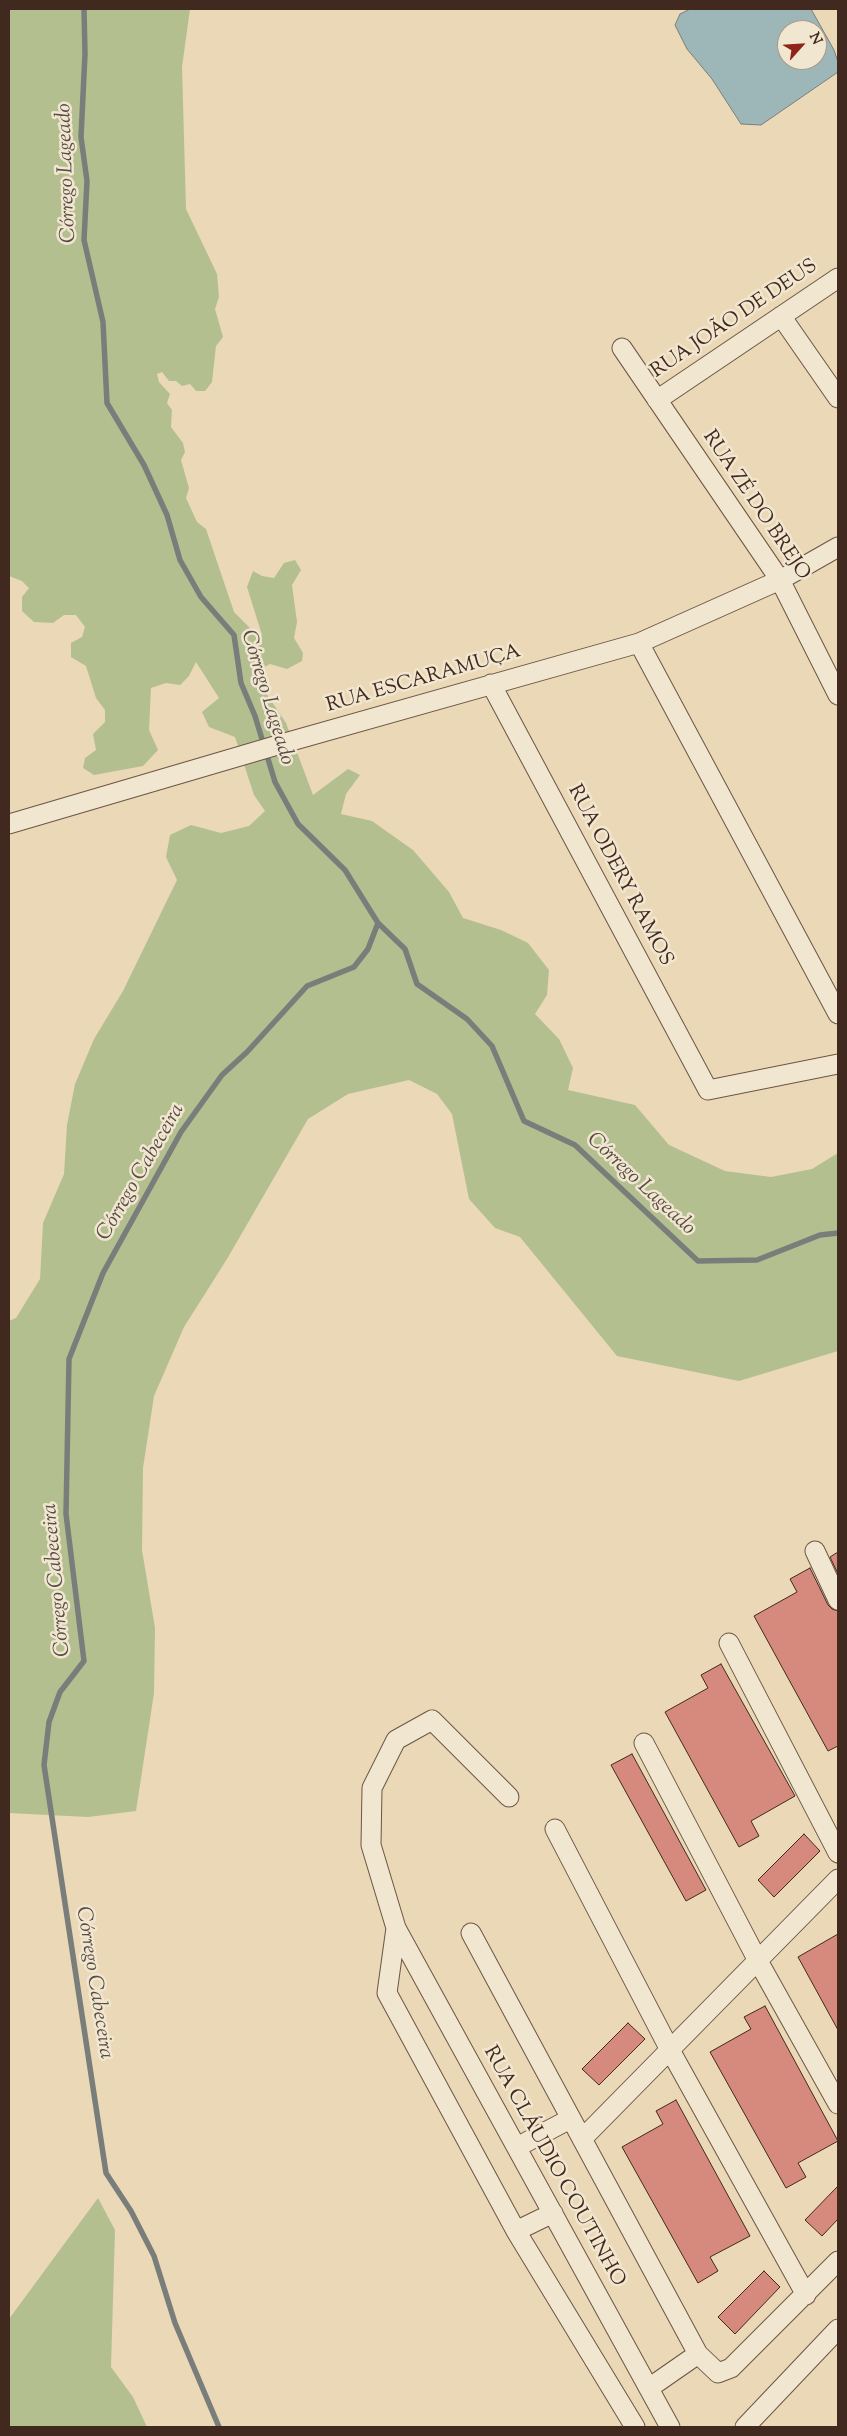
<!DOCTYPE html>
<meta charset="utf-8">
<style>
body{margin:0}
#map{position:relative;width:847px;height:2436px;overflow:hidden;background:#ead8b7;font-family:"Sorts Mill Goudy",serif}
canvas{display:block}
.frame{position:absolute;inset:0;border:10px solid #42291f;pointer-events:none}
.north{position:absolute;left:777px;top:20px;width:50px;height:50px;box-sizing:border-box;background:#f1e6d0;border:1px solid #ab9a89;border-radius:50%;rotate:64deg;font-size:14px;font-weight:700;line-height:20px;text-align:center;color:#42291f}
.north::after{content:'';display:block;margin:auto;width:18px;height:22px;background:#8f2418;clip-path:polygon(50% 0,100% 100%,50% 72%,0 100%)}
</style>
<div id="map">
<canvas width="847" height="2436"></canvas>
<div class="frame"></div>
<div class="north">N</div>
</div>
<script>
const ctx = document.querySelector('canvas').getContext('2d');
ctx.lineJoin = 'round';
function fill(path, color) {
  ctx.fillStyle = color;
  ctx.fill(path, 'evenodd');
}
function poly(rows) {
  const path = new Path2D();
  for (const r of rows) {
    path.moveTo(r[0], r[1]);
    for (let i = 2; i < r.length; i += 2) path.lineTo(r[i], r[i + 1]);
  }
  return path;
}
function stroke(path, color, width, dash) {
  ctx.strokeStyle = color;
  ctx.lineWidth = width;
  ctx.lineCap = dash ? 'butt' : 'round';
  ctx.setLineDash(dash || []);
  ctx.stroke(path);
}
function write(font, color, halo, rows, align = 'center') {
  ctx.font = font + ' "Sorts Mill Goudy",serif';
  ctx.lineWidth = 5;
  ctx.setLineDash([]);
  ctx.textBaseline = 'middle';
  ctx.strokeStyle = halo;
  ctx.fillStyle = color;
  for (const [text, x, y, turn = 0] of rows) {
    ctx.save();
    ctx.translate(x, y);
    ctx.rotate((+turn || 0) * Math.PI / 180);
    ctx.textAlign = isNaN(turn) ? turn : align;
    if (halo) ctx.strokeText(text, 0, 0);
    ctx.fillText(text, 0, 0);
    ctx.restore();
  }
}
const green = poly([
 [9,9,190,9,182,67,186,209,217,274,219,297,215,309,223,337,216,346,212,382,205,391,196,391,190,384,182,386,176,381,169,381,162,372,157,374,159,382,170,394,167,403,172,410,171,427,183,443,185,452,181,460,189,488,186,498,197,522,206,529,234,612,255,633,262,635,247,587,253,571,262,576,274,578,284,563,295,560,301,570,292,585,297,622,294,638,303,653,302,661,287,669,270,664,263,668,260,684,286,723,313,795,348,769,360,775,346,794,341,814,372,821,413,850,449,892,463,918,501,930,528,943,549,970,547,995,535,1014,559,1039,573,1068,568,1090,635,1105,669,1145,725,1171,771,1177,812,1169,838,1153,838,1351,739,1381,617,1356,520,1237,495,1228,469,1199,452,1114,437,1094,409,1080,348,1094,308,1119,227,1259,184,1327,154,1396,143,1468,142,1550,155,1628,154,1693,136,1811,88,1817,9,1813,9,1321,16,1318,40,1279,43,1223,64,1174,67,1125,75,1084,94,1039,123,991,177,880,166,857,170,835,191,825,221,833,249,826,265,811,254,795,235,737,209,727,202,712,219,698,196,662,189,676,180,685,166,683,151,688,149,730,158,750,143,766,94,775,83,768,85,758,96,750,93,734,105,722,105,710,96,698,86,666,71,657,71,643,82,637,85,627,76,615,64,615,53,623,34,622,22,611,22,597,29,588,22,581,9,576],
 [98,2198,115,2230,111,2367,133,2397,147,2427,9,2427,9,2319]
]);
const water = poly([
 [690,9,811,9,834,50,838,62,838,72,761,125,741,124,712,79,687,49,675,25,680,14,690,9],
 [787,30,817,30,817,60,787,60,787,30]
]);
const stream = poly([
 [84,9,85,54,81,137,87,181,84,240,103,322,107,403,144,465,167,515,180,560,201,597,234,635,241,683,255,716,275,782,298,824,345,870,378,923,405,949,417,984,467,1019,492,1046,524,1121,575,1145,698,1261,757,1260,820,1235,838,1233],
 [219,2427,175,2323,154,2256,131,2211,106,2173,44,1765,49,1722,60,1692,84,1661,66,1514,69,1359,103,1273,181,1132,222,1075,247,1052,307,986,354,967,368,949,378,923]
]);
const building = poly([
 [838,1552,838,1574,830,1557,838,1552],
 [810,1568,828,1605,832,1609,838,1611,838,1746,828,1751,754,1616,797,1592,790,1579,810,1568],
 [721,1664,795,1796,751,1821,759,1836,739,1847,665,1712,708,1688,701,1675,721,1664],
 [632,1754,706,1890,686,1901,611,1765,632,1754],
 [804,1834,820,1851,774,1897,758,1880,804,1834],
 [838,1934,838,2030,798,1957,838,1934],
 [765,2006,838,2141,798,2163,806,2177,786,2188,710,2052,751,2029,744,2017,765,2006],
 [628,2023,645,2039,599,2085,582,2069,628,2023],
 [676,2100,750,2236,710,2257,718,2271,698,2283,622,2147,663,2124,656,2111,676,2100],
 [838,2186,838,2219,822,2236,805,2220,838,2186],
 [764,2271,780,2287,735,2334,718,2317,764,2271]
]);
const minor = poly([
 [781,316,838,398],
 [622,348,780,580,838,695],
 [657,400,838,278],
 [639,643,838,1014],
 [491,684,708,1090,838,1064],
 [9,824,288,742,639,643,780,580,838,547],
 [815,1551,838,1600],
 [729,1643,838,1853],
 [644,1743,758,1961,838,2104],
 [509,1797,432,1720,396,1740,372,1788,371,1845,396,1928,670,2427],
 [555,1829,670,2050,806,2295],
 [396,1928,387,1993,516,2231,635,2427],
 [471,1933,698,2354,718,2373,731,2368,838,2261],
 [582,2139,838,1879],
 [517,2147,570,2119],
 [516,2231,553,2213],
 [649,2388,698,2354],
 [745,2427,838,2329]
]);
const streetNames = [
 ["RUA JOÃO DE DEUS",735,320,-34],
 ["RUA ZÉ DO BREJO",755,506,56],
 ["RUA ESCARAMUÇA",424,680,-16],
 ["RUA ODERY RAMOS",619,876,62],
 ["RUA CLÁUDIO COUTINHO",553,2167,61]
];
const waterNames = [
 ["Córrego Lageado",68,173,-92],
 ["Córrego Lageado",266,698,73],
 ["Córrego Cabeceira",142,1173,-60],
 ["Córrego Lageado",640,1185,43],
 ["Córrego Cabeceira",58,1580,-95],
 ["Córrego Cabeceira",93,1983,81]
];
fill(green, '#b4bf90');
fill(water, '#9db7b9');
stroke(water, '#797e7b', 1);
stroke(stream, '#797e7b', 5.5);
fill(building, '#d58a7d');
stroke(building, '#42291f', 1);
stroke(minor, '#6c5545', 21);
stroke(minor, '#f1e6d0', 19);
write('20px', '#42291f', '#f1e6d0', streetNames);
write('italic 21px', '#594c46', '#f1e6d0', waterNames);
</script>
